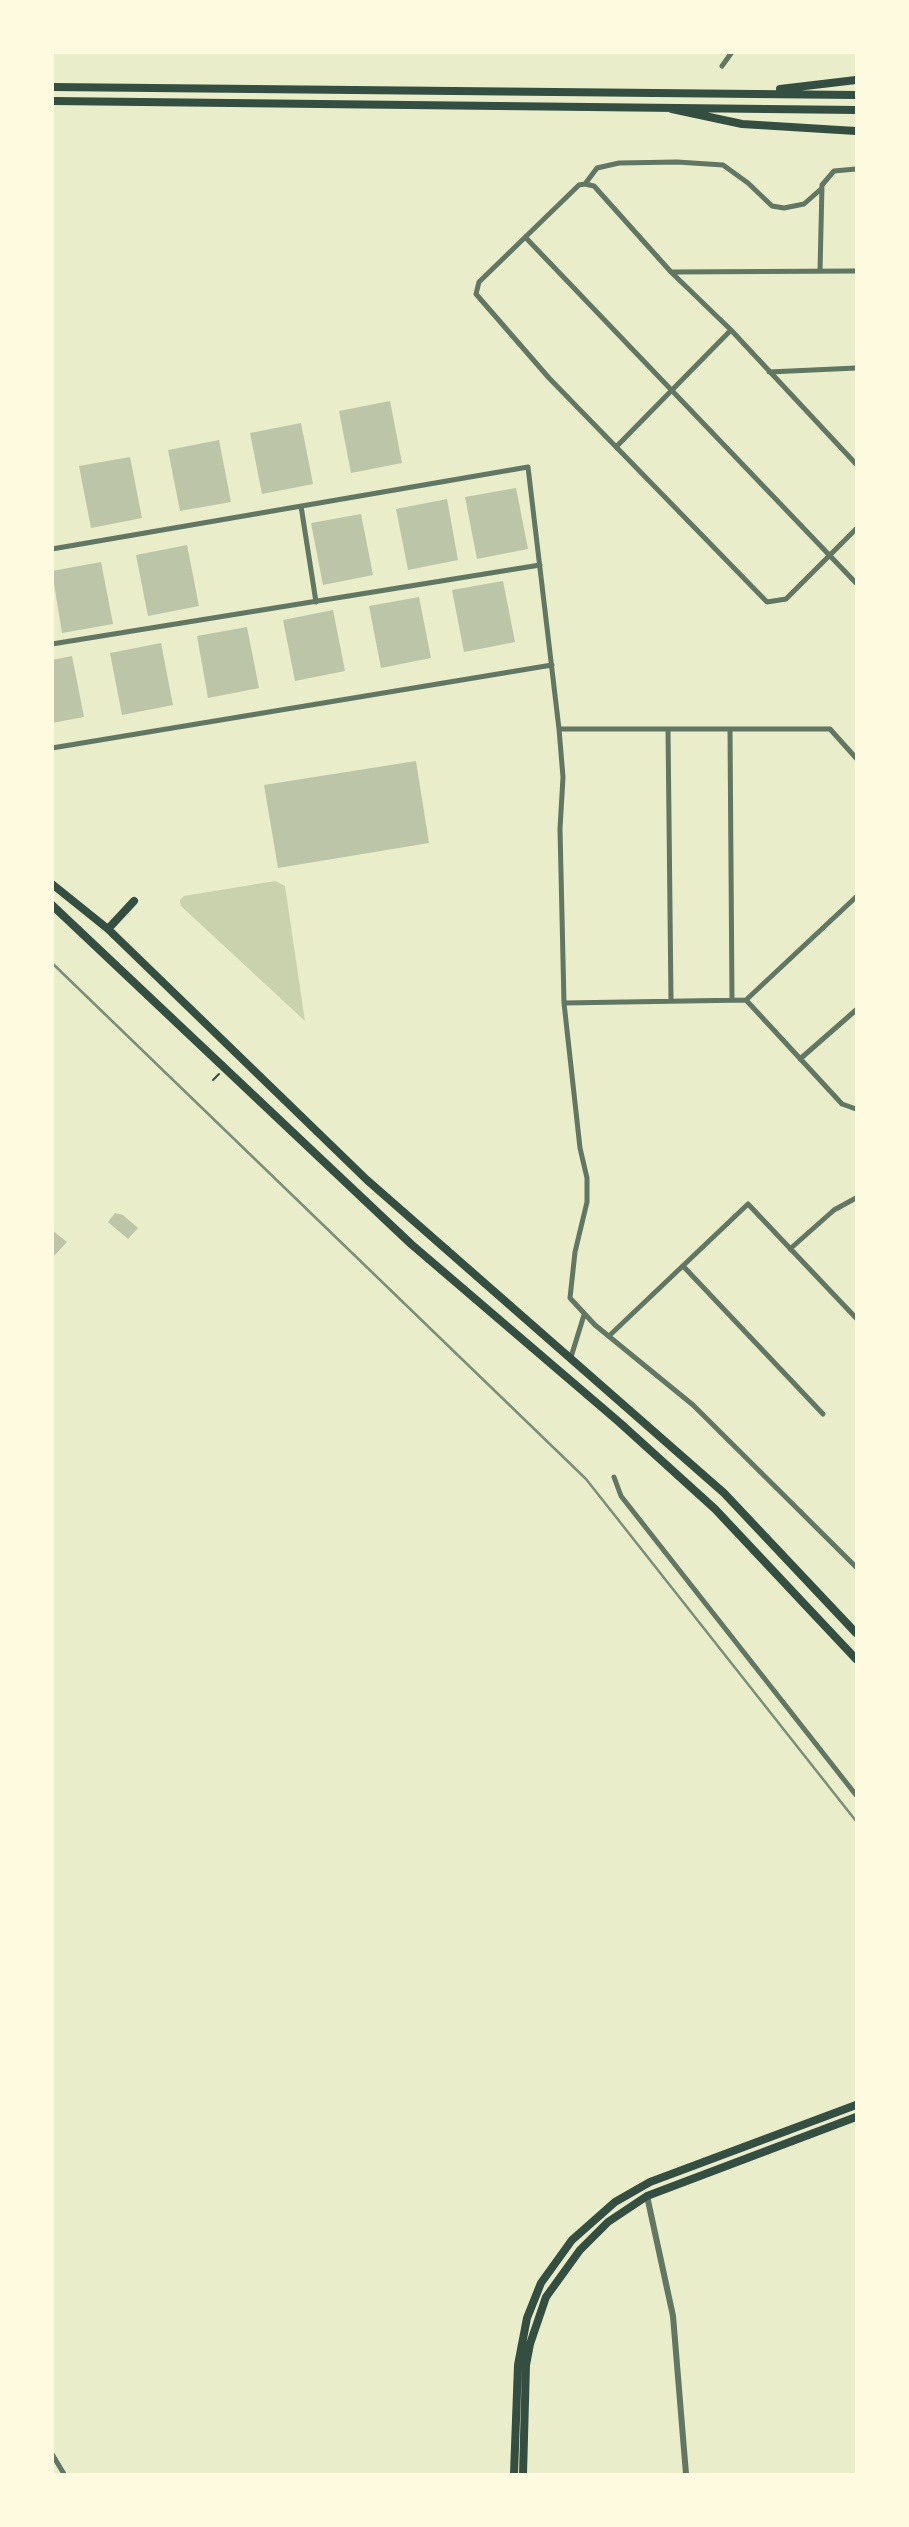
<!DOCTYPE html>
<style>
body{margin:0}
#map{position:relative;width:909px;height:2527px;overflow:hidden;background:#e9edc9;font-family:Montserrat,sans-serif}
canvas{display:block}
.frame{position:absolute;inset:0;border:54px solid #fefae0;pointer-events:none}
</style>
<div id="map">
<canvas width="909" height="2527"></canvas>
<div class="frame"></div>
</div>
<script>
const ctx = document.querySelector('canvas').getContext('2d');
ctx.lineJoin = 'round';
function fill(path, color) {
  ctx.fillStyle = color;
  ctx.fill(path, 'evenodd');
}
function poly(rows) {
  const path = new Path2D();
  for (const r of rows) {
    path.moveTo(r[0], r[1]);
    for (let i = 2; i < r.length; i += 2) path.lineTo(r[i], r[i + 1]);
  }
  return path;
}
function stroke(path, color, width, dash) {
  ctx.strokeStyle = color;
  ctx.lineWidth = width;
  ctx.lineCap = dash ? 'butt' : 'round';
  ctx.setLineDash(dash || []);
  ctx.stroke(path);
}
const green = poly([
 [275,881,285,886,305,1021,181,906,180,900,184,896]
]);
const building = poly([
 [390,401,402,463,351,473,339,411],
 [301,423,313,484,262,494,250,433],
 [219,440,231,502,180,511,168,450],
 [130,457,142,518,91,528,79,466],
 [516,488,528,549,477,559,465,497],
 [447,499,458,560,408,570,396,509],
 [361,514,373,575,323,585,311,523],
 [187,545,199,606,148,616,136,555],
 [101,562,113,624,62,633,52,571],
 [503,581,515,642,464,652,452,590],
 [419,597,431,658,381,668,369,606],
 [333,610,345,671,295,681,283,620],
 [247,627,259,688,208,698,197,636],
 [161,643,173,705,122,715,110,653],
 [72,656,84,717,52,723,52,660],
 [416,761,429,843,278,868,264,785],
 [115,1213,123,1215,138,1228,128,1239,108,1222],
 [52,1230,67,1242,52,1258]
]);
const path = poly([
 [213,1080,219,1074]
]);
const minor = poly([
 [722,66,732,52],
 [585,184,594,186,671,272,731,330,856,464],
 [821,189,804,204,784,208,772,206,748,183,723,165,677,162,619,163,597,168,585,184,579,185,479,282,476,294,549,378,767,602,786,599,856,529],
 [527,239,856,583],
 [820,271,822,185,834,171,856,169],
 [671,272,856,271],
 [769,372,856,368],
 [617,446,731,330],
 [301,506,316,602],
 [52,549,528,467,559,729,563,777,560,829,564,1003,580,1148,587,1178,587,1202,575,1252,570,1298,595,1325,693,1405,856,1567],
 [52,644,540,565],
 [559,729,830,729,856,758],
 [668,729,671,1001],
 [730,729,732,1000],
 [52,748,552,665],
 [746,1000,842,1104,856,1109],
 [564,1003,746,1000,856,897],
 [800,1059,856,1010],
 [790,1249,834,1210,856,1198],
 [683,1266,823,1414],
 [609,1336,748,1204,856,1318],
 [571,1357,584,1315],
 [614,1477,621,1496,856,1795],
 [52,2454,64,2474]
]);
const tertiary = poly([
 [647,2196,673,2316,686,2474]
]);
const primary = poly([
 [52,87,856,95],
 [780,89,856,80],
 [52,101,856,110],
 [672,109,742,124,856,131],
 [52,884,108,929,367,1180,724,1493,856,1633],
 [52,905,411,1244,619,1422,715,1509,856,1659],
 [108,929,134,901],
 [514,2474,518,2365,527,2318,541,2283,572,2240,615,2202,650,2182,856,2105],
 [523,2474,526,2365,530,2344,546,2297,580,2250,608,2222,647,2196,856,2117]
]);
const rail = poly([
 [52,963,586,1479,856,1821]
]);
fill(green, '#cad2ad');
fill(building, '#bcc5a7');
stroke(path, '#344e41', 2);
stroke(minor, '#617663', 5);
stroke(tertiary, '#617663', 6);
stroke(primary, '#344e41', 8);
stroke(rail, '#7c8e77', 2.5);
</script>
